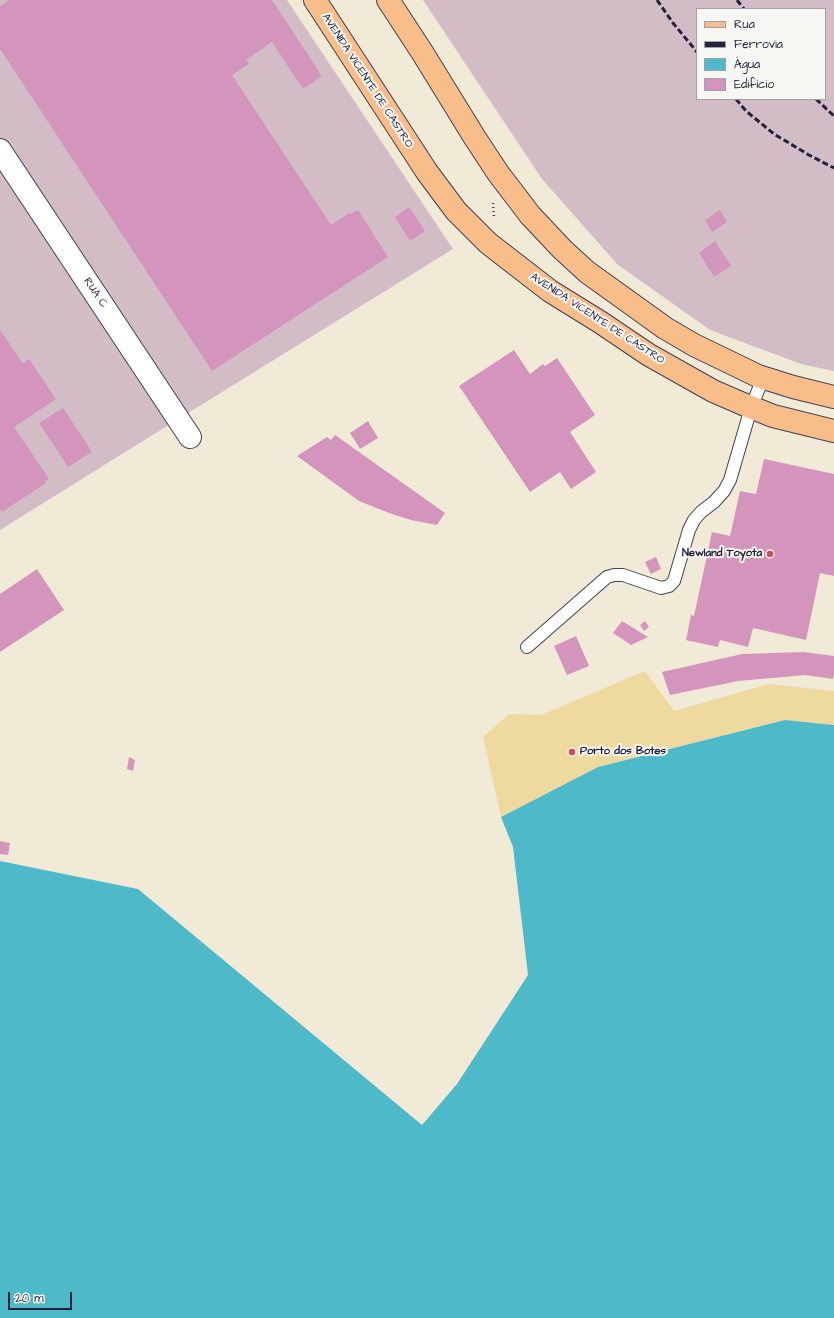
<!DOCTYPE html>
<meta charset="utf-8">
<style>
body{margin:0}
#map{position:relative;width:834px;height:1318px;overflow:hidden;background:#f1ead7;font-family:"Architects Daughter",sans-serif}
canvas{display:block}
.legend{position:absolute;left:696px;top:8px;width:130px;height:92px;box-sizing:border-box;background:#f6f6f2;border:1px solid #a1a1a9;margin:0;padding:5px 7px;list-style:none;font-size:12px;color:#22223b}
.legend li{display:flex;align-items:center;gap:8px;height:20px}
.legend b{width:20px;border:1px solid #a1a1a9}
.scale{position:absolute;left:8px;top:1292px;width:64px;height:18px;box-sizing:border-box;border:2px solid #22223b;border-top:0;padding-left:5px;font-size:12px;line-height:14px;white-space:nowrap;color:#22223b;-webkit-text-stroke:3px #f6f6f2;paint-order:stroke}
</style>
<div id="map">
<canvas width="834" height="1318"></canvas>
<ul class="legend">
<li><b style="height:5px;background:#f8bd89"></b>Rua</li>
<li><b style="height:5px;background:#22223b"></b>Ferrovia</li>
<li><b style="height:11px;background:#4ebac9"></b>Água</li>
<li><b style="height:11px;background:#d495bd"></b>Edifício</li>
</ul>
<div class="scale">20 m</div>
</div>
<script>
const ctx = document.querySelector('canvas').getContext('2d');
ctx.lineJoin = 'round';
function fill(path, color) {
  ctx.fillStyle = color;
  ctx.fill(path, 'evenodd');
}
function poly(rows) {
  const path = new Path2D();
  for (const r of rows) {
    path.moveTo(r[0], r[1]);
    for (let i = 2; i < r.length; i += 2) path.lineTo(r[i], r[i + 1]);
  }
  return path;
}
function stroke(path, color, width, dash) {
  ctx.strokeStyle = color;
  ctx.lineWidth = width;
  ctx.lineCap = dash ? 'butt' : 'round';
  ctx.setLineDash(dash || []);
  ctx.stroke(path);
}
function write(font, color, halo, rows, align = 'center') {
  ctx.font = font + ' "Architects Daughter",sans-serif';
  ctx.lineWidth = 4;
  ctx.setLineDash([]);
  ctx.textBaseline = 'middle';
  ctx.strokeStyle = halo;
  ctx.fillStyle = color;
  for (const [text, x, y, turn = 0] of rows) {
    ctx.save();
    ctx.translate(x, y);
    ctx.rotate((+turn || 0) * Math.PI / 180);
    ctx.textAlign = isNaN(turn) ? turn : align;
    if (halo) ctx.strokeText(text, 0, 0);
    ctx.fillText(text, 0, 0);
    ctx.restore();
  }
}
const industrial = poly([
 [0,0,287,0,453,249,130,449,0,530],
 [423,0,834,0,834,371,801,364,710,330,617,264,542,179],
 [697,9,825,9,825,99,697,99]
]);
const sand = poly([
 [645,671,674,711,769,684,834,691,834,725,785,720,598,767,501,817,483,737,509,714,541,715]
]);
const water = poly([
 [785,720,834,725,834,1318,0,1318,0,861,138,889,422,1125,457,1084,528,975,513,847,501,817,598,767]
]);
const building = poly([
 [9,0,272,0,322,76,303,89,272,42,246,60,249,64,232,75,331,225,349,213,350,214,358,210,388,257,212,371,0,49,0,6],
 [409,207,425,231,410,241,395,217],
 [720,210,727,222,712,232,705,220],
 [715,241,731,266,714,277,699,253],
 [0,330,23,364,29,359,56,399,14,427,49,479,45,481,46,483,2,512,1,510,0,511],
 [514,350,530,374,543,364,545,366,557,358,595,415,570,432,596,472,571,489,560,472,530,492,459,386],
 [63,408,92,452,68,467,39,423],
 [368,421,378,438,360,449,350,433],
 [335,435,445,513,437,525,411,520,389,513,359,501,297,456,327,437,331,440],
 [764,459,834,474,834,576,820,573,806,640,753,628,748,647,720,640,718,647,686,640,691,615,694,616,712,532,730,536,740,491,756,494],
 [656,557,661,569,651,574,645,562],
 [37,569,64,610,0,652,0,594],
 [622,621,648,637,631,645,613,633],
 [645,621,649,627,644,631,640,625],
 [576,636,589,666,567,675,554,646],
 [803,652,834,656,834,673,833,679,805,675,738,681,670,695,662,672,742,654],
 [129,757,135,760,133,771,127,769],
 [0,841,10,843,8,855,0,854]
]);
const path = poly([
 [493,203,494,217]
]);
const service = poly([
 [527,647,607,577,614,575,623,575,661,588,669,586,674,581,689,530,694,520,701,512,714,502,724,491,730,480,751,408,763,378]
]);
const minor = poly([
 [0,150,190,437]
]);
const primary = poly([
 [315,0,427,172,456,211,488,243,550,291,600,322,649,355,713,391,743,404,773,416,834,431],
 [388,0,422,52,475,138,498,173,530,215,562,249,587,272,665,328,694,345,758,376,793,387,834,397]
]);
const rail = poly([
 [657,0,673,23,697,52],
 [737,0,744,9],
 [736,99,746,111,774,134,809,155,834,168],
 [816,99,834,116]
]);
const markers = [
 [770,554,4,"#d1495b"],
 [572,752,4,"#d1495b"]
];
const streetNames = [
 ["AVENIDA VICENTE DE CASTRO",367,81,57],
 ["RUA C",95,293,56],
 ["AVENIDA VICENTE DE CASTRO",597,319,33]
];
const poiNames = [
 ["Newland Toyota",762,554],
 ["Porto dos Botes",580,752,"left"]
];
fill(industrial, '#d2bdc7');
fill(sand, '#eeda9e');
fill(water, '#4ebac9');
fill(building, '#d495bd');
stroke(service, '#414052', 14);
stroke(minor, '#414052', 24);
stroke(primary, '#414052', 24);
stroke(path, '#414052', 2.5, [1, 3]);
stroke(service, '#fff', 12);
stroke(minor, '#fff', 22);
stroke(primary, '#f8bd89', 22);
stroke(rail, '#22223b', 3, [6, 3]);
for (const [x, y, r, color] of markers) {
  const dot = new Path2D();
  dot.arc(x, y, r, 0, 2 * Math.PI);
  ctx.fillStyle = color;
  ctx.fill(dot);
  stroke(dot, '#f6f6f2', 1.5);
}
write('11px', '#22223b', '#f6f6f2', streetNames);
write('bold 11px', '#22223b', '#f6f6f2', poiNames, 'right');
</script>
